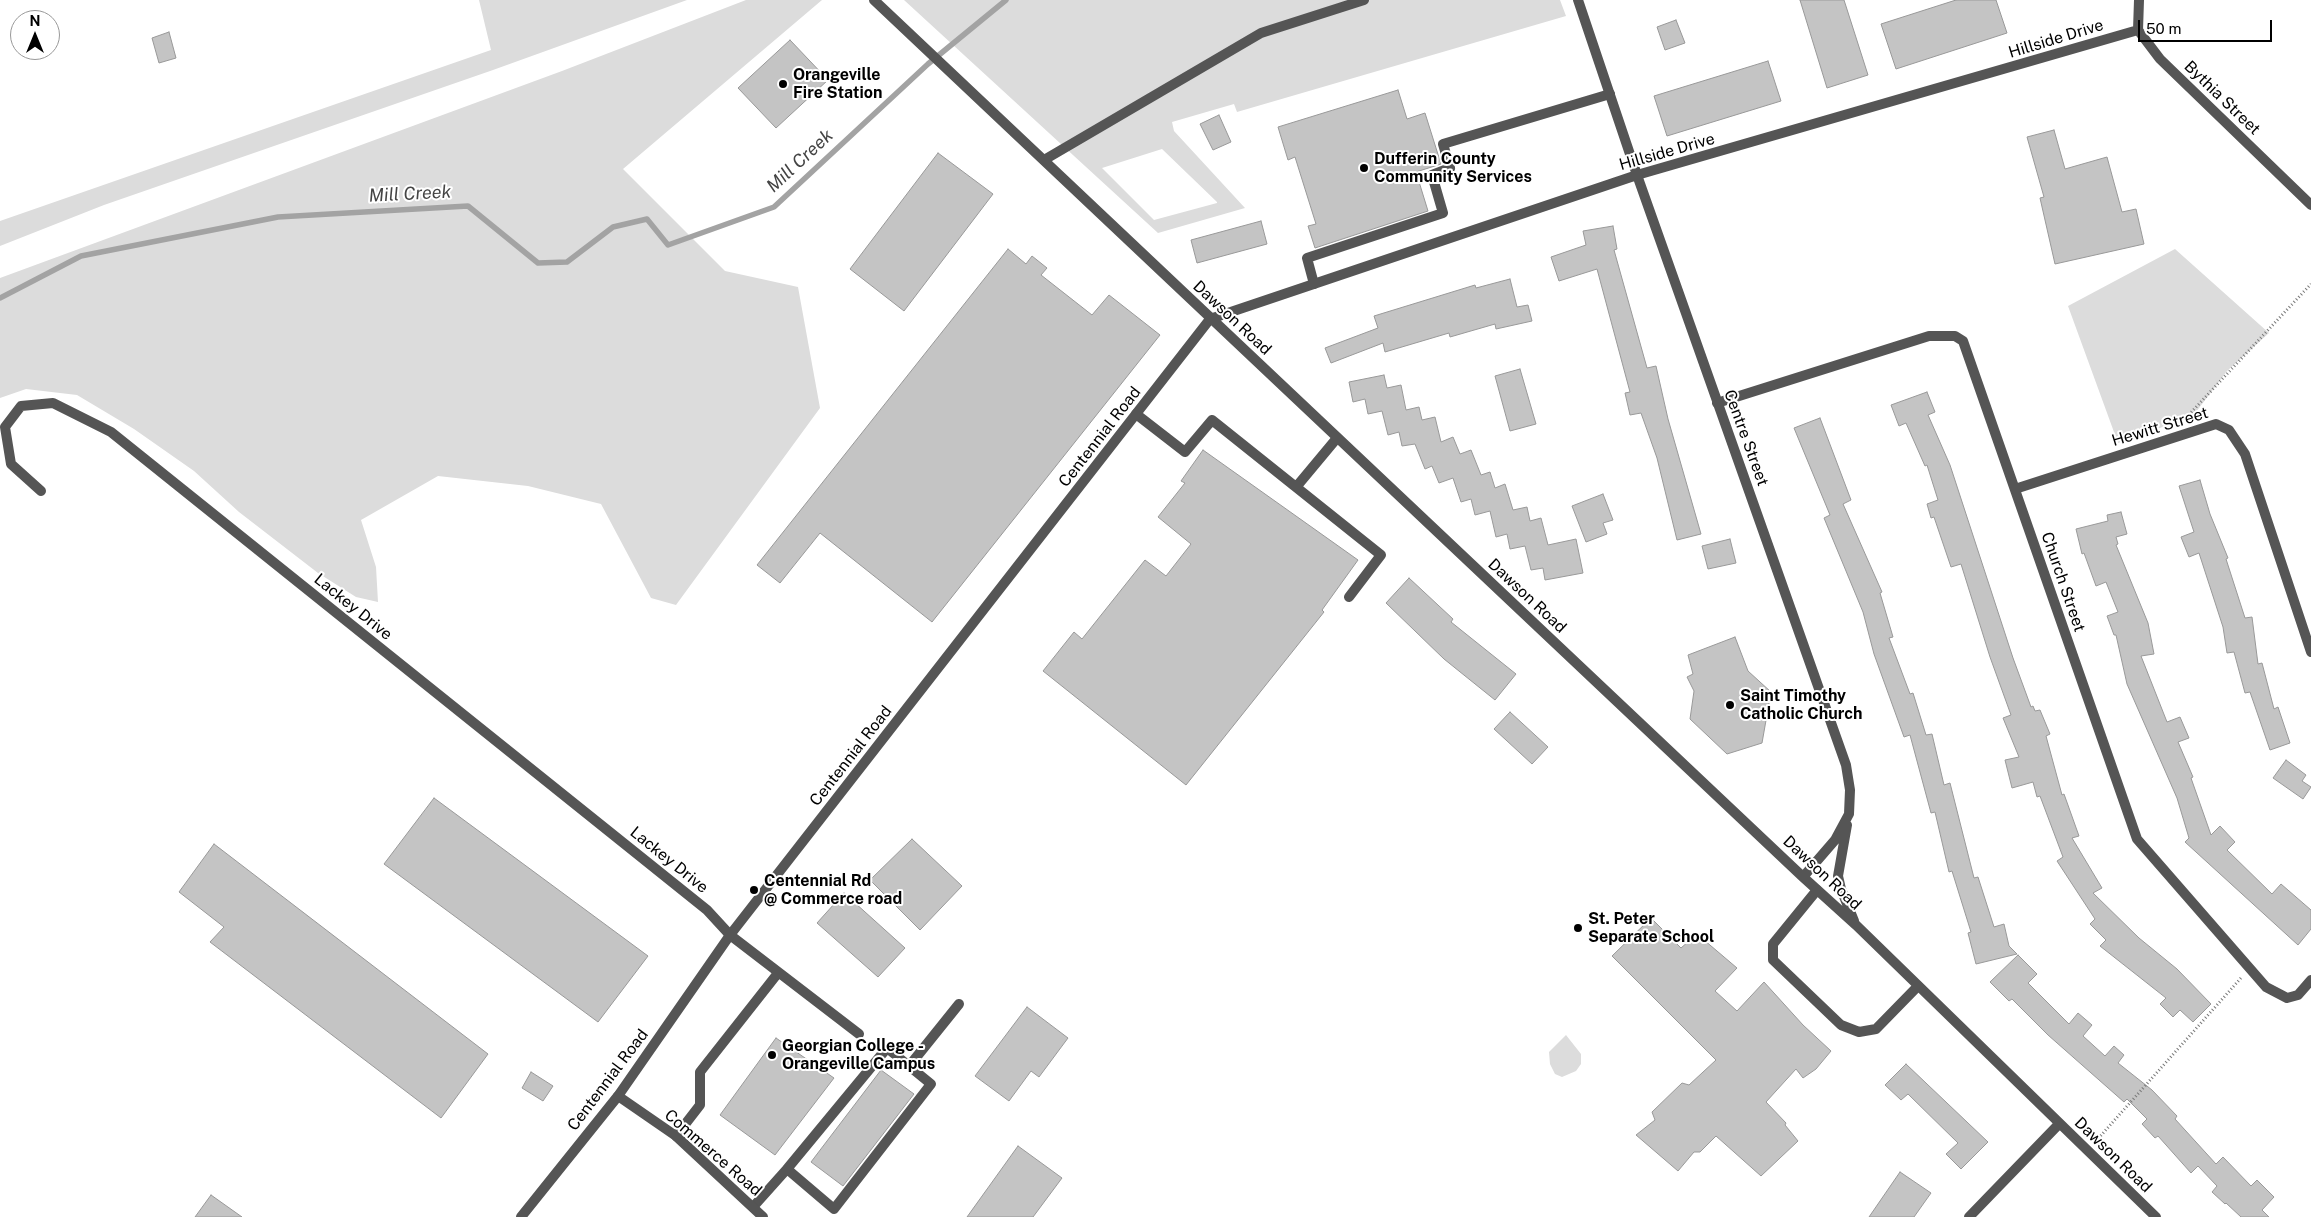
<!DOCTYPE html>
<style>
body{margin:0}
#map{position:relative;width:2311px;height:1217px;overflow:hidden;background:#fff;font-family:"Public Sans",sans-serif}
canvas{display:block}
.north{position:absolute;left:10px;top:10px;width:50px;height:50px;box-sizing:border-box;background:#fff;border:1px solid #999;border-radius:50%;rotate:0deg;font-size:14px;font-weight:700;line-height:20px;text-align:center;color:#000}
.north::after{content:'';display:block;margin:auto;width:18px;height:22px;background:#000;clip-path:polygon(50% 0,100% 100%,50% 72%,0 100%)}
.scale{position:absolute;left:2138px;top:20px;width:134px;height:22px;box-sizing:border-box;border:2px solid #000;border-top:0;padding-left:6px;font-size:15px;line-height:18px;white-space:nowrap;color:#000;-webkit-text-stroke:4px #fff;paint-order:stroke}
</style>
<div id="map">
<canvas width="2311" height="1217"></canvas>
<div class="north">N</div>
<div class="scale">50 m</div>
</div>
<script>
const ctx = document.querySelector('canvas').getContext('2d');
ctx.lineJoin = 'round';
function fill(path, color) {
  ctx.fillStyle = color;
  ctx.fill(path, 'evenodd');
}
function poly(rows) {
  const path = new Path2D();
  for (const r of rows) {
    path.moveTo(r[0], r[1]);
    for (let i = 2; i < r.length; i += 2) path.lineTo(r[i], r[i + 1]);
  }
  return path;
}
function stroke(path, color, width, dash) {
  ctx.strokeStyle = color;
  ctx.lineWidth = width;
  ctx.lineCap = dash ? 'butt' : 'round';
  ctx.setLineDash(dash || []);
  ctx.stroke(path);
}
function write(font, color, halo, rows, align = 'center') {
  ctx.font = font + ' "Public Sans",sans-serif';
  ctx.lineWidth = 4;
  ctx.setLineDash([]);
  ctx.textBaseline = 'middle';
  ctx.strokeStyle = halo;
  ctx.fillStyle = color;
  for (const [text, x, y, turn = 0] of rows) {
    ctx.save();
    ctx.translate(x, y);
    ctx.rotate((+turn || 0) * Math.PI / 180);
    ctx.textAlign = isNaN(turn) ? turn : align;
    if (halo) ctx.strokeText(text, 0, 0);
    ctx.fillText(text, 0, 0);
    ctx.restore();
  }
}
const green = poly([
 [479,0,687,0,493,70,104,205,0,246,0,221,491,50],
 [746,0,822,0,623,169,725,271,798,287,820,408,676,605,651,598,601,504,528,486,438,476,361,520,376,567,378,602,356,597,318,573,239,512,194,471,134,429,77,395,26,389,0,398,0,278,562,71],
 [904,0,1560,0,1566,16,1237,112,1234,104,1172,122,1174,131,1245,208,1158,233],
 [1162,149,1217,202,1217,203,1154,220,1102,168],
 [2175,249,2269,333,2227,371,2193,416,2118,443,2068,306],
 [1566,1035,1581,1054,1581,1064,1576,1071,1562,1077,1555,1074,1550,1064,1549,1052]
]);
const stream = poly([
 [0,298,81,256,278,217,468,206,538,263,567,262,613,227,647,219,668,245,774,207,928,64,1006,0]
]);
const building = poly([
 [1800,0,1844,0,1868,75,1827,88,1800,0],
 [1956,0,1996,0,2007,33,1896,69,1881,24,1956,0],
 [1676,20,1685,43,1665,50,1657,27,1676,20],
 [169,32,176,58,159,63,152,38,169,32],
 [790,40,828,80,776,128,738,88,790,40],
 [1768,61,1781,101,1667,136,1654,96,1768,61],
 [1398,90,1407,119,1425,113,1441,164,1416,172,1428,211,1315,248,1308,226,1316,224,1295,157,1288,160,1278,127,1398,90],
 [1219,115,1231,142,1213,150,1200,124,1219,115],
 [2054,130,2065,169,2107,157,2122,212,2136,209,2144,244,2055,264,2040,198,2044,197,2027,137,2054,130],
 [938,153,993,194,904,311,850,269,938,153],
 [1261,221,1267,244,1197,263,1191,240,1261,221],
 [1613,226,1617,249,1614,250,1647,368,1656,366,1668,419,1701,534,1677,540,1657,458,1641,413,1630,415,1625,393,1630,392,1597,269,1559,281,1551,257,1586,245,1583,231,1613,226],
 [1008,249,1026,264,1032,256,1047,268,1041,275,1092,315,1109,295,1160,335,932,622,820,533,780,583,757,565,1008,249],
 [1510,279,1517,307,1528,305,1532,321,1496,329,1495,324,1450,337,1449,333,1385,352,1383,343,1331,363,1325,348,1378,328,1374,316,1475,285,1476,288,1510,279],
 [1520,369,1536,424,1510,431,1495,376,1520,369],
 [1384,375,1387,388,1401,385,1406,410,1419,407,1422,420,1435,417,1441,442,1453,437,1460,454,1471,450,1481,475,1490,472,1495,488,1505,484,1513,510,1527,507,1530,521,1541,518,1548,545,1576,539,1583,573,1545,580,1543,568,1531,570,1525,546,1510,549,1507,534,1496,537,1490,511,1475,515,1471,499,1461,502,1453,478,1439,483,1432,466,1425,469,1415,444,1402,446,1399,432,1388,435,1382,411,1368,414,1365,399,1353,402,1349,382,1384,375],
 [1927,392,1935,412,1928,415,1950,465,2013,658,2031,707,2033,706,2035,711,2040,710,2050,734,2046,736,2062,795,2064,794,2079,836,2072,838,2102,888,2093,893,2139,938,2177,969,2211,1004,2193,1022,2180,1010,2173,1017,2160,1004,2166,998,2100,946,2106,940,2090,924,2095,919,2057,861,2063,857,2040,796,2037,797,2033,782,2012,788,2005,760,2019,757,2003,718,2011,715,1990,657,1961,564,1951,567,1934,517,1931,518,1927,504,1938,500,1927,465,1925,466,1906,423,1899,426,1891,405,1927,392],
 [1820,418,1851,500,1843,504,1882,592,1880,593,1893,637,1889,638,1910,694,1913,693,1926,735,1932,734,1944,785,1950,783,1974,878,1978,877,1994,927,2004,924,2009,946,2017,954,1976,964,1968,933,1971,932,1952,871,1949,872,1935,812,1931,813,1910,735,1904,737,1874,654,1863,612,1824,518,1830,515,1794,428,1820,418],
 [1203,450,1358,560,1322,610,1324,612,1186,785,1043,671,1074,632,1082,639,1145,560,1166,576,1191,544,1158,517,1185,483,1181,481,1203,450],
 [2200,480,2210,514,2228,558,2226,559,2245,618,2252,617,2258,664,2262,663,2274,709,2278,707,2290,743,2270,750,2250,692,2245,693,2234,652,2227,653,2223,627,2199,553,2189,557,2181,537,2194,532,2179,486,2200,480],
 [1603,494,1613,520,1603,523,1607,534,1586,542,1572,506,1603,494],
 [2121,512,2127,534,2116,537,2118,544,2116,545,2148,623,2154,654,2141,656,2167,722,2180,717,2189,738,2178,742,2193,777,2191,778,2211,835,2220,826,2235,842,2227,850,2272,894,2281,884,2311,910,2311,929,2298,945,2185,842,2189,838,2177,798,2127,684,2116,635,2114,635,2107,616,2118,612,2106,582,2096,586,2084,553,2082,554,2076,529,2108,521,2107,515,2121,512],
 [1730,539,1736,563,1708,569,1702,546,1730,539],
 [1409,578,1453,619,1451,622,1516,674,1495,700,1444,659,1386,603,1409,578],
 [1735,637,1748,671,1771,692,1762,743,1727,754,1690,719,1694,691,1687,677,1693,674,1688,655,1735,637],
 [1510,712,1548,747,1532,764,1494,729,1510,712],
 [2286,760,2306,775,2302,781,2311,787,2303,799,2273,778,2286,760],
 [434,798,648,956,598,1022,384,864,434,798],
 [912,839,962,886,920,930,870,880,912,839],
 [214,844,488,1054,441,1118,210,942,224,927,179,892,214,844],
 [844,893,905,948,878,977,817,923,844,893],
 [1651,918,1681,948,1697,934,1737,968,1715,991,1737,1011,1764,982,1803,1025,1831,1051,1816,1069,1803,1078,1796,1069,1766,1102,1786,1123,1785,1125,1798,1141,1761,1176,1716,1136,1700,1152,1694,1152,1678,1171,1636,1135,1655,1120,1652,1112,1682,1083,1689,1085,1716,1060,1612,956,1651,918],
 [2018,955,2037,974,2028,983,2069,1024,2078,1013,2092,1025,2083,1036,2105,1056,2114,1046,2124,1055,2118,1063,2152,1090,2177,1116,2175,1119,2216,1164,2223,1157,2251,1186,2257,1180,2274,1197,2262,1210,2269,1217,2241,1217,2226,1203,2225,1204,2212,1192,2217,1186,2198,1166,2191,1173,2158,1136,2155,1138,2142,1124,2147,1119,2127,1099,2124,1102,2048,1035,2012,999,2009,1001,1990,982,2018,955],
 [1027,1007,1068,1038,1039,1077,1031,1071,1009,1101,975,1076,1027,1007],
 [776,1038,834,1078,775,1155,720,1115,776,1038],
 [1906,1064,1988,1142,1961,1169,1946,1154,1958,1143,1908,1094,1901,1100,1885,1085,1906,1064],
 [881,1070,914,1094,843,1186,811,1162,881,1070],
 [531,1072,553,1086,543,1101,522,1088,531,1072],
 [1018,1146,1062,1178,1033,1217,967,1217,1018,1146],
 [1900,1172,1931,1193,1914,1217,1869,1217,1900,1172],
 [211,1195,242,1217,195,1217,211,1195]
]);
const path = poly([
 [2184,420,2311,284],
 [2096,1141,2241,978]
]);
const service = poly([
 [1044,160,1261,33,1364,0],
 [1314,284,1307,258,1443,213,1432,175,1450,168,1443,144,1610,94],
 [1136,414,1185,452,1212,420,1381,555,1349,597],
 [1297,486,1337,438],
 [1817,890,1773,944,1773,960,1841,1025,1859,1032,1876,1029,1918,986],
 [730,935,859,1034],
 [910,1065,959,1004],
 [676,1136,700,1105,700,1072,778,973],
 [753,1207,787,1169,834,1209,931,1084,887,1048,787,1169]
]);
const minor = poly([
 [2139,0,2138,30,2160,59,2311,205],
 [1637,175,2138,30],
 [1717,403,1929,336,1955,336,1963,341,2137,839,2266,987,2287,998,2298,995,2311,980],
 [2015,489,2216,424,2229,430,2245,454,2311,652],
 [41,491,11,464,5,427,21,406,53,403,111,432,707,910,730,935],
 [618,1096,676,1136,763,1217],
 [1969,1217,2059,1124]
]);
const tertiary = poly([
 [874,0,1803,877,1856,925,2156,1217],
 [1578,0,1637,175,1846,765,1850,790,1849,814,1835,840,1803,877],
 [1210,319,1637,175],
 [1847,825,1838,876,1841,889,1854,921],
 [521,1217,618,1096,730,935,1210,319]
]);
const markers = [
 [783,84,5,"#000"],
 [1364,168,5,"#000"],
 [1730,705,5,"#000"],
 [754,890,5,"#000"],
 [1578,928,5,"#000"],
 [772,1055,5,"#000"]
];
const streetNames = [
 ["Hillside Drive",2056,39,-17],
 ["Bythia Street",2222,98,44],
 ["Hillside Drive",1667,152,-16],
 ["Dawson Road",1232,318,43],
 ["Hewitt Street",2160,427,-17],
 ["Centennial Road",1100,437,-52],
 ["Centre Street",1746,438,70],
 ["Church Street",2063,582,71],
 ["Dawson Road",1527,596,43],
 ["Lackey Drive",353,607,39],
 ["Centennial Road",851,756,-52],
 ["Lackey Drive",669,860,39],
 ["Dawson Road",1822,873,43],
 ["Centennial Road",608,1080,-53],
 ["Commerce Road",713,1153,41],
 ["Dawson Road",2113,1155,44]
];
const poiNames = [
 ["Orangeville",793,75],
 ["Fire Station",793,93],
 ["Dufferin County",1374,159],
 ["Community Services",1374,177],
 ["Saint Timothy",1740,696],
 ["Catholic Church",1740,714],
 ["Centennial Rd",764,881],
 ["@ Commerce road",764,899],
 ["St. Peter",1588,919],
 ["Separate School",1588,937],
 ["Georgian College -",782,1046],
 ["Orangeville Campus",782,1064]
];
const waterNames = [
 ["Mill Creek",800,161,-43],
 ["Mill Creek",410,194,-3]
];
fill(green, '#dcdcdc');
stroke(stream, '#a3a3a3', 5.5);
fill(building, '#c4c4c4');
stroke(building, '#999', 1);
stroke(path, '#777', 3, [1, 2.5]);
stroke(service, '#555', 10);
stroke(minor, '#555', 10);
stroke(tertiary, '#555', 10);
for (const [x, y, r, color] of markers) {
  const dot = new Path2D();
  dot.arc(x, y, r, 0, 2 * Math.PI);
  ctx.fillStyle = color;
  ctx.fill(dot);
  stroke(dot, '#fff', 2);
}
write('16px', '#000', '#fff', streetNames);
write('bold 16px', '#000', '#fff', poiNames, 'left');
write('italic 18px', '#444', '#fff', waterNames);
</script>
